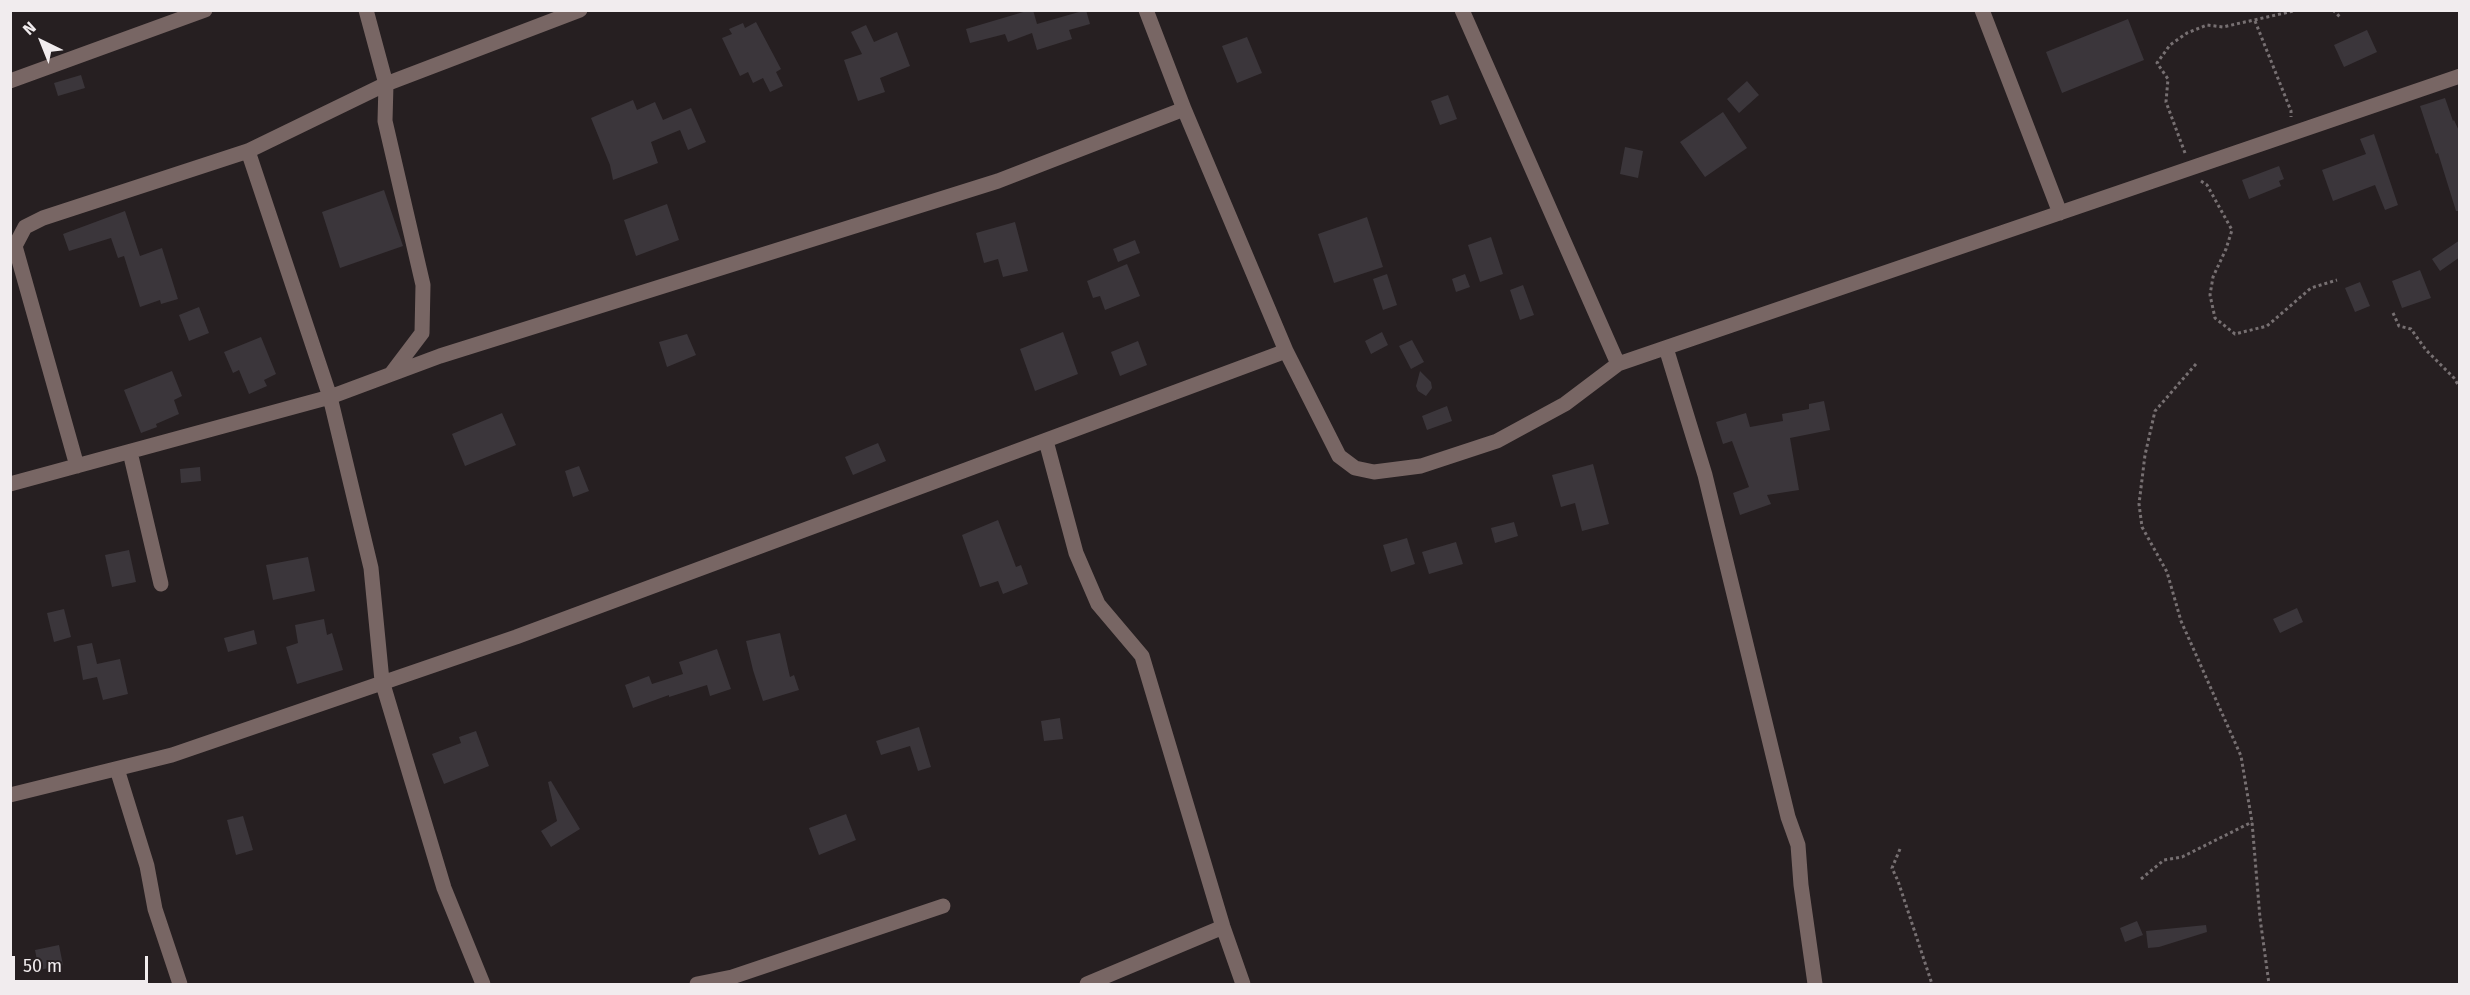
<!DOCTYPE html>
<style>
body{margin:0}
#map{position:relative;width:2470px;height:995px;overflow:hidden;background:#261f21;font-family:"Fira Sans",sans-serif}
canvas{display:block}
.frame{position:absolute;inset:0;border:12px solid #f1ecee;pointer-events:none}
.north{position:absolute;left:12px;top:12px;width:60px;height:60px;-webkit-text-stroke:4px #261f21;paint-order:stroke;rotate:317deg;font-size:16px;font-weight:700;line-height:24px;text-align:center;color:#f1ecee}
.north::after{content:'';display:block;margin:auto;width:21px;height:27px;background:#f1ecee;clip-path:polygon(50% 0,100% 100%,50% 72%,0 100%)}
.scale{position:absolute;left:12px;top:956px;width:136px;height:27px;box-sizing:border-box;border:3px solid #f1ecee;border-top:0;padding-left:8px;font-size:18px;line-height:21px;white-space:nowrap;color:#f1ecee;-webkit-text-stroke:4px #261f21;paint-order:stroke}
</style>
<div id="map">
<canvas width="2470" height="995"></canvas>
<div class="frame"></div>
<div class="north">N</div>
<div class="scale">50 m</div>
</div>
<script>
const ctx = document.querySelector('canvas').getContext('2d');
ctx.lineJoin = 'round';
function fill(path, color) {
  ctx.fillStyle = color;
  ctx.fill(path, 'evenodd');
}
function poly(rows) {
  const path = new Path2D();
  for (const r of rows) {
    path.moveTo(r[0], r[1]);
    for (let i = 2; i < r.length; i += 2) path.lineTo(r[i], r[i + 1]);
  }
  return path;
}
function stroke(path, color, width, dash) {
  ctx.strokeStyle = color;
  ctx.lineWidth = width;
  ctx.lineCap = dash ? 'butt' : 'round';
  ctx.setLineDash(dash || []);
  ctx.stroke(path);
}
const building = poly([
 [1030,10,1033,10,1037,24,1086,10,1090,24,1069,30,1072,39,1037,50,1032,33,1008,42,1005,34,970,43,966,29],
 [2128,19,2144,60,2062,93,2046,52],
 [756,22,781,69,776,72,783,86,770,92,763,78,753,83,748,72,740,76,722,38,732,34,729,29,743,23,745,28],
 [866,25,874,42,897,32,910,66,880,78,885,92,858,101,844,60,862,54,851,32],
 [2367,30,2377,52,2344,67,2334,45],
 [1247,37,1262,73,1237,83,1222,46],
 [81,75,85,88,58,96,54,83],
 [1747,81,1759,95,1739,113,1727,99],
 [1448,95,1457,119,1440,125,1431,101],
 [2445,98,2453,121,2454,120,2460,133,2460,211,2456,211,2438,153,2436,154,2420,106],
 [633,100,637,110,655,102,663,120,691,108,706,142,688,150,680,130,651,142,658,163,613,180,610,165,591,118],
 [1723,112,1747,148,1705,177,1680,142],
 [2374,134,2398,205,2385,210,2375,185,2333,201,2322,170,2366,154,2360,139],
 [1625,147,1643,151,1638,178,1620,174],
 [2279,166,2284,179,2279,181,2281,186,2249,199,2242,180],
 [384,190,403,246,340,268,322,212],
 [667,204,679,240,636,256,624,220],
 [125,211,140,256,162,248,178,299,161,304,160,300,140,307,124,256,118,258,111,238,69,251,63,234],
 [1367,217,1383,267,1334,283,1318,234],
 [1015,222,1028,271,1003,277,998,259,984,263,976,233],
 [1491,237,1503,274,1480,282,1468,245],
 [1135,240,1140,253,1118,262,1113,249],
 [2460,240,2460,257,2440,271,2432,259],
 [1127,264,1140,296,1105,310,1100,296,1093,298,1087,281],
 [2420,270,2431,298,2402,308,2392,281],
 [1387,274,1397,305,1383,310,1373,279],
 [1465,274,1470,287,1456,292,1452,279],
 [2360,282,2370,306,2355,312,2345,288],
 [1523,285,1534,315,1520,320,1510,290],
 [199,307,209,333,189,341,179,315],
 [1063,332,1078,374,1035,391,1020,349],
 [1382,332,1388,345,1371,354,1365,341],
 [687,334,696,355,667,367,659,342],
 [261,337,276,374,264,380,267,386,249,394,239,370,233,373,224,352],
 [1412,340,1424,362,1411,369,1399,346],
 [1138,341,1147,365,1120,376,1111,352],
 [172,371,182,396,174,400,179,414,156,424,157,427,141,433,124,390],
 [1420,371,1431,382,1432,388,1426,396,1418,391,1416,386],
 [1824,401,1830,430,1790,438,1799,490,1767,495,1771,504,1740,515,1733,493,1749,487,1732,441,1723,444,1716,422,1746,413,1750,427,1783,421,1782,414,1809,409,1809,404],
 [1447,406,1452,421,1427,430,1422,416],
 [502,413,516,445,465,466,452,434],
 [878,443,886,461,853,475,845,457],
 [1593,464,1609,524,1582,531,1575,503,1561,507,1552,475],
 [579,466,589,491,573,497,565,471],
 [200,467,201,481,181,483,180,469],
 [998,520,1016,567,1021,565,1028,584,1003,594,998,581,980,587,962,535],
 [1514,522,1518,536,1495,543,1491,528],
 [1407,538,1415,564,1391,572,1383,545],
 [1456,542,1463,564,1429,574,1422,552],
 [129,550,136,582,112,587,105,555],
 [308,557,315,591,273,600,266,565],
 [2297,608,2303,622,2280,633,2273,619],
 [64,609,71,637,54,642,47,613],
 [324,619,327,635,332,633,343,670,297,684,286,647,298,643,295,625],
 [254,630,257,644,228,652,224,638],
 [780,633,790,677,794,675,799,690,763,701,753,670,746,641],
 [92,643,97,664,120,659,128,694,103,700,97,677,83,680,77,646],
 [717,649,731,689,710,696,707,685,669,697,669,695,633,708,625,685,649,676,652,684,683,674,679,662],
 [1060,718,1063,739,1044,741,1041,721],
 [919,727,931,767,918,771,910,746,881,755,876,741],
 [476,731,489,766,444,784,432,754,461,743,459,737],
 [551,781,580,829,551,847,541,831,557,821,548,782],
 [846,814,856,840,819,855,809,828],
 [243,816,253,850,236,855,227,820],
 [2137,921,2143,935,2125,942,2120,928],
 [2206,925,2207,932,2159,947,2148,948,2146,931],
 [59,945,63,965,39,970,35,950]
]);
const path = poly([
 [2333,10,2341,18],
 [2255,21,2291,111,2291,117],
 [2185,153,2166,102,2168,79,2157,63,2170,45,2187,33,2207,25,2223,27,2298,10],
 [2201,181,2207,185,2232,230,2226,249,2213,277,2210,295,2215,318,2235,334,2267,326,2311,288,2337,280],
 [2393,313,2399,326,2411,329,2426,350,2454,378,2460,388],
 [2196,364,2155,411,2145,455,2139,504,2142,527,2167,572,2181,621,2241,756,2252,822,2260,918,2269,984],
 [1900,849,1892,868,1898,881,1932,984],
 [2141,879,2164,860,2182,857,2252,822]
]);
const minor = poly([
 [366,10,386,84,385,121,423,285,422,333,391,374],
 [1146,10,1184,109,1286,351],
 [1462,10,1618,364],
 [1982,10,2060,213],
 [10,81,205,10],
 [248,151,330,397,371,568,382,681,444,888,483,984],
 [1666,348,1705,475,1788,817,1798,845,1801,885,1815,984],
 [1046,441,1076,553,1098,604,1142,656,1223,927,1243,984],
 [130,452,161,584],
 [77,466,15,246,25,227,43,218,248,151,386,84,580,10],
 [10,484,330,397,440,356,998,181,1184,109],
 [117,769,147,866,155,909,180,984],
 [10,795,172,755,516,637,1286,351,1339,456,1355,468,1374,472,1421,466,1497,441,1565,404,1618,364,2460,76],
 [697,984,732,977,943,906],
 [1087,984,1223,927]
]);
fill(building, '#3b363b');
stroke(path, '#777072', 3, [3, 3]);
stroke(minor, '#786664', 15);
</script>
